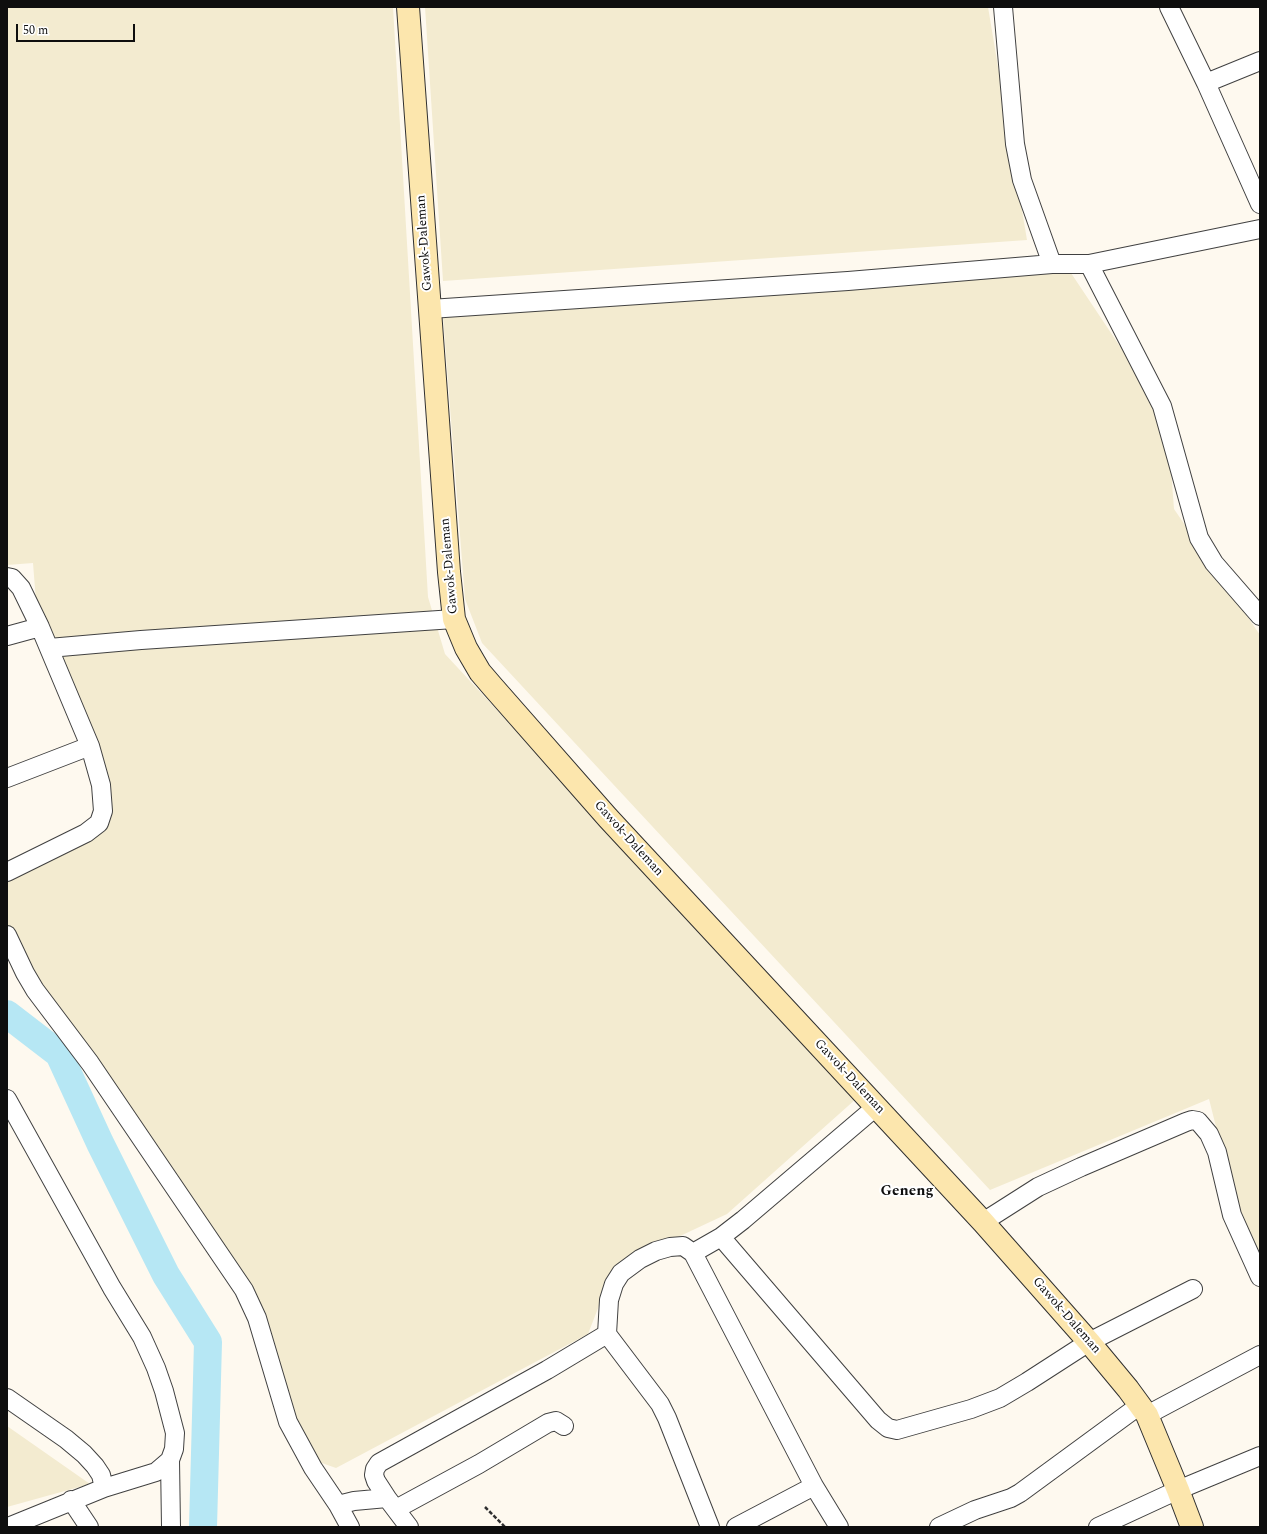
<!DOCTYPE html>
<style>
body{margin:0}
#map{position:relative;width:1267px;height:1534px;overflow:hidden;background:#fef9ef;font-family:Spectral,serif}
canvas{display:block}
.frame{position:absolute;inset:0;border:8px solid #0e0e0e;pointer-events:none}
.scale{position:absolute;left:16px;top:24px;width:119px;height:18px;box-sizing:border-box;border:2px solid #0e0e0e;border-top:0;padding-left:5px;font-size:12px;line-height:14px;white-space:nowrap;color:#0e0e0e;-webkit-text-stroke:3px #fff;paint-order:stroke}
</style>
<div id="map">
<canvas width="1267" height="1534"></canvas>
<div class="frame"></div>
<div class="scale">50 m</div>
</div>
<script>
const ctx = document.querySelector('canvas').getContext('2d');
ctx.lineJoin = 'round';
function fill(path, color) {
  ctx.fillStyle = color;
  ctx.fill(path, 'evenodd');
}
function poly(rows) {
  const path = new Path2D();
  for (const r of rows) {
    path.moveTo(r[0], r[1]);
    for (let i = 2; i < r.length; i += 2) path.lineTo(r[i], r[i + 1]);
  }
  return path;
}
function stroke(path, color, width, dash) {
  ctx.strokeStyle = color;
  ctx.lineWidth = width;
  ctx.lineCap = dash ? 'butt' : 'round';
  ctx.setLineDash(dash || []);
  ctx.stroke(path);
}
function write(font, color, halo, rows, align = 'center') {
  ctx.font = font + ' Spectral,serif';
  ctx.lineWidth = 4;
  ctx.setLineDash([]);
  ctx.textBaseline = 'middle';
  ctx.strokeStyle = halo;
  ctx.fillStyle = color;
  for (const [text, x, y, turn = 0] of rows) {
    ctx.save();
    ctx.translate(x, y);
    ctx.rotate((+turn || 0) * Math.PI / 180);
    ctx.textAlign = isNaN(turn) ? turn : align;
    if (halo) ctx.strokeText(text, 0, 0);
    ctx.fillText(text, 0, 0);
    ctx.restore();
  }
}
const farmland = poly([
 [7,7,393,7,428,597,445,654,857,1098,727,1214,614,1267,588,1334,336,1468,302,1456,249,1293,28,970,7,926,7,877,105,831,110,790,37,614,33,563,7,565],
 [425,7,988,7,1027,240,443,281],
 [1069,270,1167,417,1174,509,1260,635,1260,1256,1235,1202,1209,1099,990,1190,482,643,465,599,443,317],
 [7,1426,90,1484,7,1507]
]);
const river = poly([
 [7,1014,59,1054,100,1143,166,1275,208,1342,203,1527]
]);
const path = poly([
 [485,1507,505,1527]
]);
const street = poly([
 [1003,7,1015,144,1022,180,1052,264],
 [1169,7,1206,83,1260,204],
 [1206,83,1260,61],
 [1089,264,1162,406,1199,538,1214,563,1260,616],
 [430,309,848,281,1052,264,1089,264,1260,229],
 [7,577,12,578,21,588,40,627,90,746,101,785,103,811,99,823,86,833,7,872],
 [7,636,40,627],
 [49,648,141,640,454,619],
 [7,778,90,746],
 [7,935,25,973,35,990,90,1063,244,1290,257,1318,288,1422,313,1468,338,1505,350,1527],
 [7,1099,112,1288,142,1337,156,1368,164,1391,175,1433,174,1449,170,1460,156,1472,104,1488,8,1527],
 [983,1222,1038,1187,1081,1167,1186,1122,1192,1120,1198,1121,1209,1134,1217,1152,1232,1215,1260,1277],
 [721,1237,878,1420,888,1428,897,1430,971,1409,1000,1398,1027,1382,1089,1342,1193,1289],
 [693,1253,721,1237,743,1220,877,1106],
 [607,1334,609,1300,614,1284,621,1273,640,1259,656,1251,670,1247,683,1246,693,1253,814,1486,839,1527],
 [7,1398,66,1439,84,1454,95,1466,101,1475,104,1488],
 [1147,1415,1260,1355],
 [170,1460,171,1527],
 [387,1498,376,1481,374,1475,375,1469,379,1463,547,1370,607,1334,660,1404,667,1418,710,1527],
 [71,1500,89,1527],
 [338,1505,354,1501,387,1498,409,1527],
 [396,1509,479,1464,548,1423,556,1421,564,1426],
 [736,1527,814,1486],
 [939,1527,975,1510,1011,1498,1020,1493,1140,1405],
 [1098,1527,1178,1490,1260,1456]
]);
const secondary = poly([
 [408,7,449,572,454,619,466,648,480,672,492,686,608,818,983,1222,1089,1342,1128,1389,1147,1415,1178,1490,1192,1527]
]);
const streetNames = [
 ["Gawok-Daleman",425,243,-94],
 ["Gawok-Daleman",450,566,-95],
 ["Gawok-Daleman",628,839,48],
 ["Gawok-Daleman",849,1077,47],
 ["Gawok-Daleman",1066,1316,49]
];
const quarterNames = [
 ["Geneng",907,1192]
];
fill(farmland, '#f3ebd0');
stroke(river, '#b6e7f4', 28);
stroke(street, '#414141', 20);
stroke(secondary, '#303030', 24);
stroke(path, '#303030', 2.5, [4, 2]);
stroke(street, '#fff', 18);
stroke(secondary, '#fce6ad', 22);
write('13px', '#0e0e0e', '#fff', streetNames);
write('bold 15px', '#0e0e0e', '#fff', quarterNames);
</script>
